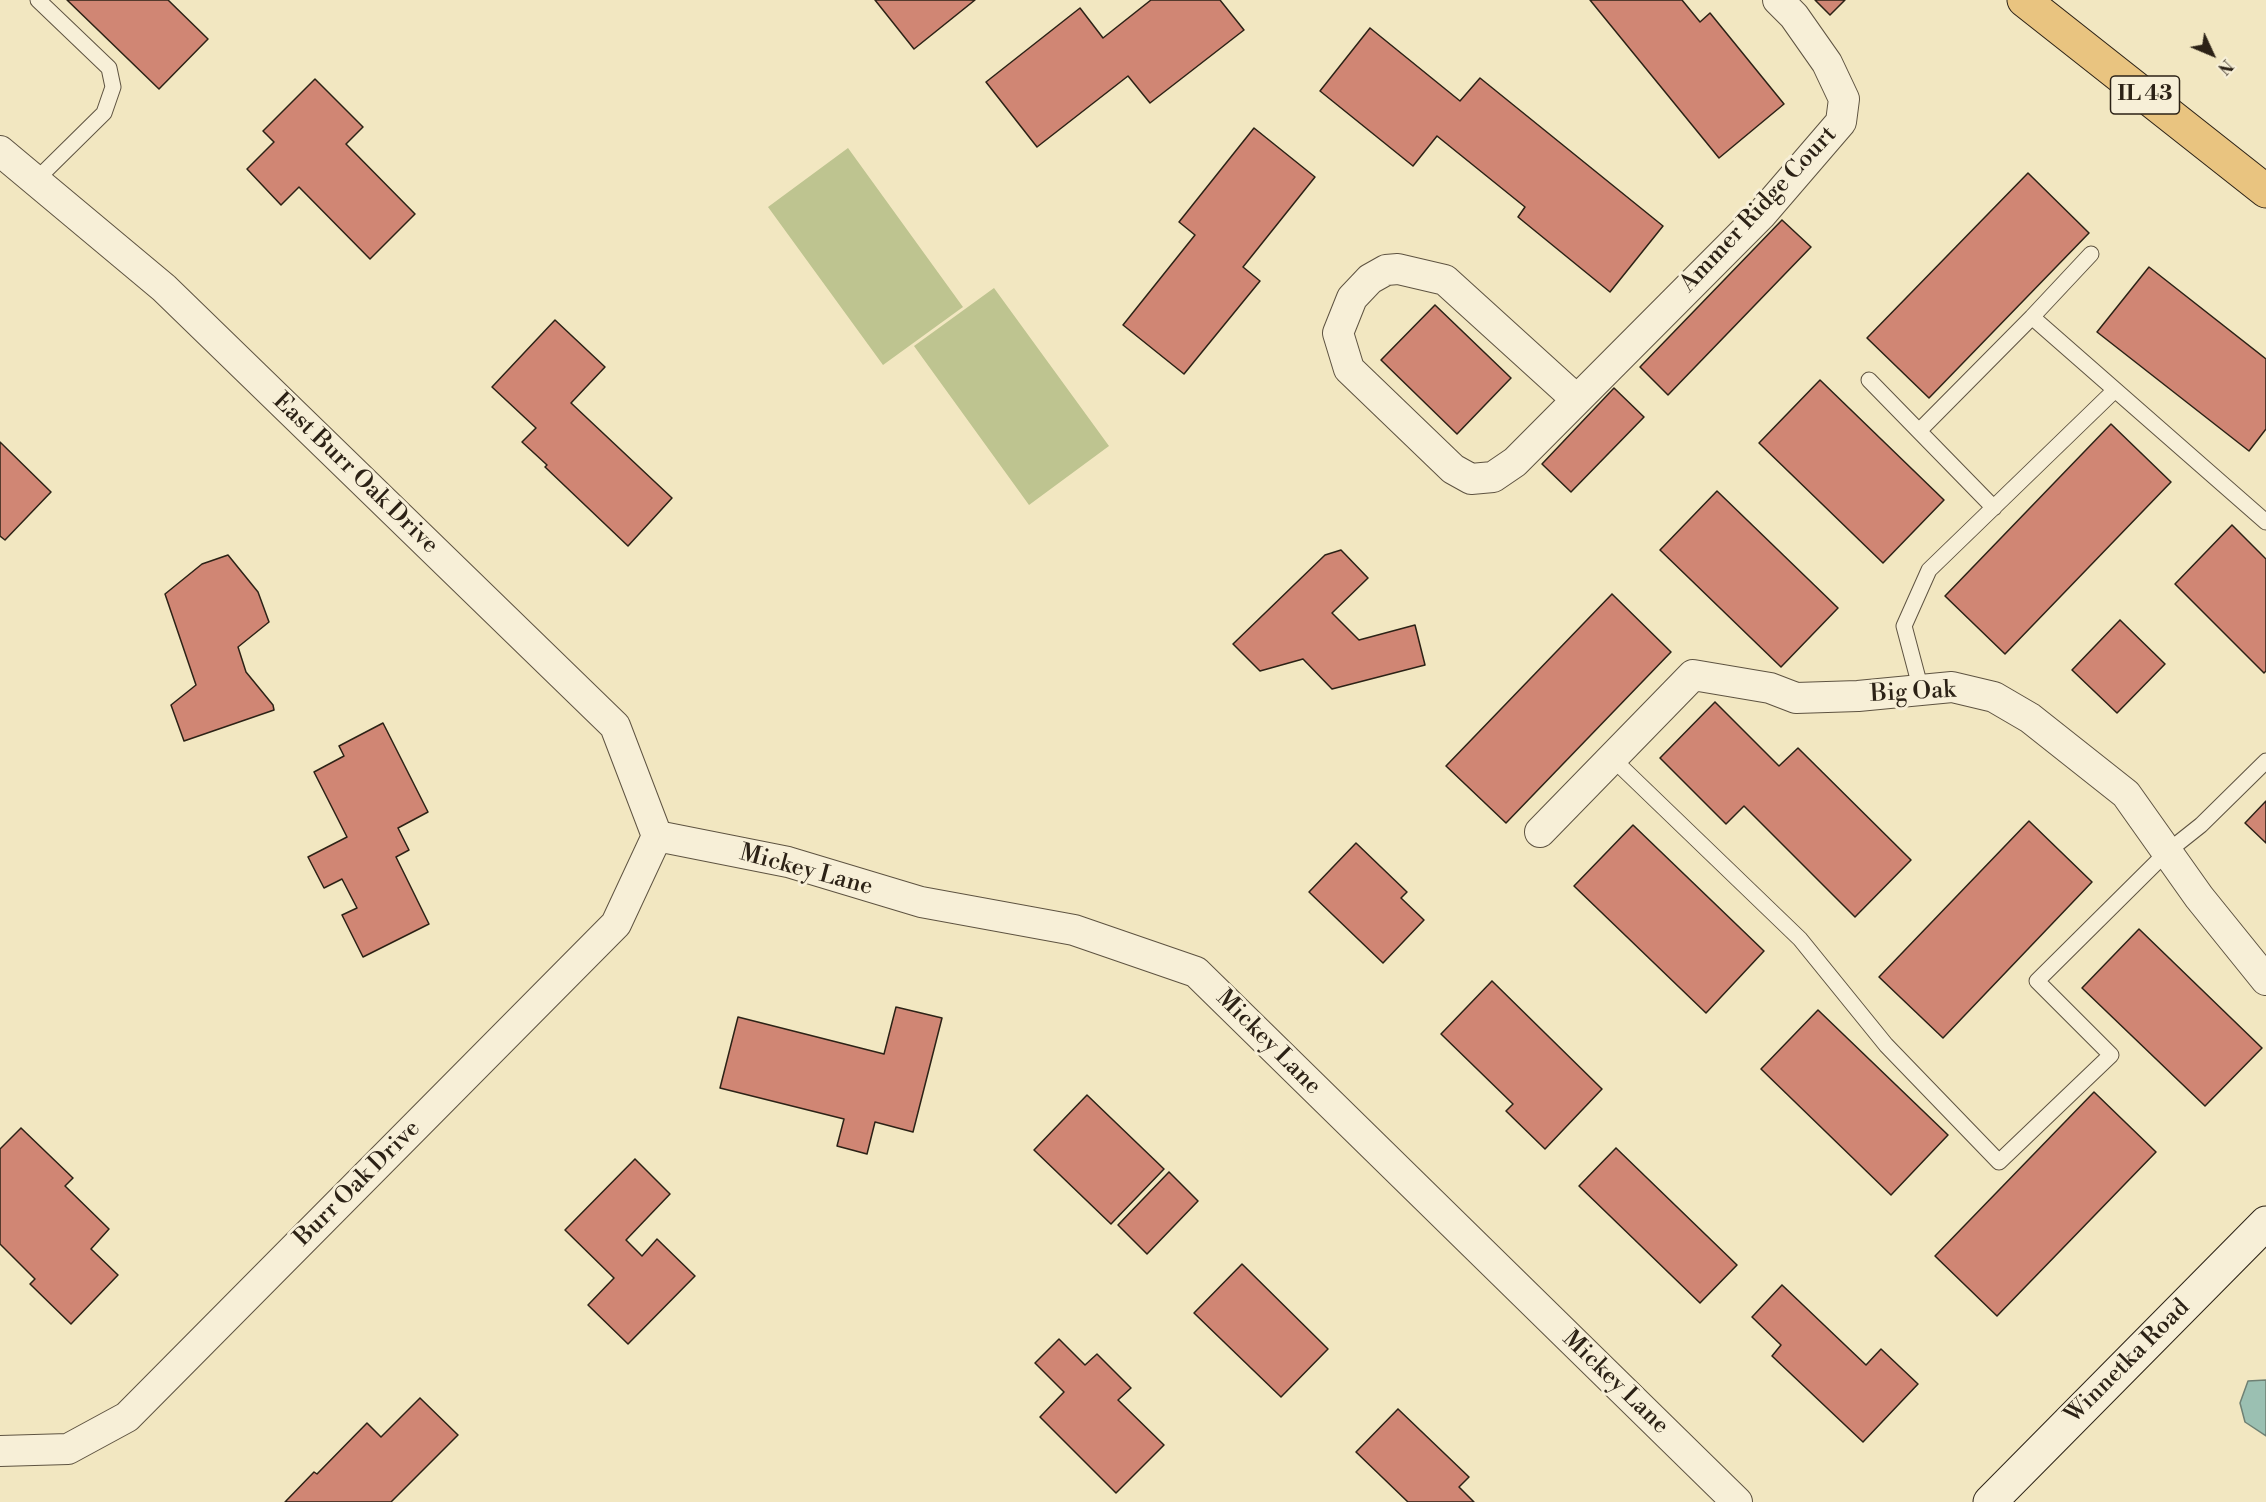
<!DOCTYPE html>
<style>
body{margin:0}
#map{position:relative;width:2266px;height:1502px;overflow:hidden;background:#f2e7c1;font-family:"Libre Bodoni",serif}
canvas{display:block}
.north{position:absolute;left:2182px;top:24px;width:60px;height:60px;-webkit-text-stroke:4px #f7efd7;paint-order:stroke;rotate:134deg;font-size:16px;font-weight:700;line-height:24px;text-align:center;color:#2c2216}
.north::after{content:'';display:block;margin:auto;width:21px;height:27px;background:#2c2216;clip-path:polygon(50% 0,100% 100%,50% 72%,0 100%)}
</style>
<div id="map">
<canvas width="2266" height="1502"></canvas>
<div class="north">N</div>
</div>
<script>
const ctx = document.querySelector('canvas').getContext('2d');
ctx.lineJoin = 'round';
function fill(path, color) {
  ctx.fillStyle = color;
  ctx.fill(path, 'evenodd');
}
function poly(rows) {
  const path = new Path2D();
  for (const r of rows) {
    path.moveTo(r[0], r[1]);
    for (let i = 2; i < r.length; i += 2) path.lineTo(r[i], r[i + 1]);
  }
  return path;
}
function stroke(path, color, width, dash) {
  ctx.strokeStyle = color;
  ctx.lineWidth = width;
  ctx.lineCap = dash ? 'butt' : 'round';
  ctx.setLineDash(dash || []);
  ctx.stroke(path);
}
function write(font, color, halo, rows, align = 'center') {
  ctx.font = font + ' "Libre Bodoni",serif';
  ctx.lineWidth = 6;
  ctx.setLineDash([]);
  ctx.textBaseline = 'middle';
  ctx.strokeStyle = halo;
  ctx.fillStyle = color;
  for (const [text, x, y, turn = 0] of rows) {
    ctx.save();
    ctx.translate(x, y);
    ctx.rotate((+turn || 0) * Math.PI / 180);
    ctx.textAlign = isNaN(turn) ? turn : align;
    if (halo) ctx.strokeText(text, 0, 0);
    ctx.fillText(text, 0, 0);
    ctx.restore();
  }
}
const green = poly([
 [848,148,963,307,883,365,768,207],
 [994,288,1109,446,1029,505,914,346]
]);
const water = poly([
 [2266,1380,2266,1436,2245,1422,2240,1403,2248,1381,2266,1380]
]);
const building = poly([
 [67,0,168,0,208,39,159,89,67,0],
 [875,0,975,0,914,49,875,0],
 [1151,0,1220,0,1244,30,1150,103,1128,76,1037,147,986,82,1080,8,1103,38,1151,0],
 [1590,0,1682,0,1700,22,1710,13,1784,104,1719,158,1590,0],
 [1815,0,1845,0,1830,15,1815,0],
 [1370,28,1460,101,1480,78,1663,226,1610,292,1518,217,1525,207,1437,136,1413,166,1320,91,1370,28],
 [315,79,363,127,346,144,415,214,370,259,299,187,281,205,247,169,274,142,263,131,315,79],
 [1254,128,1315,177,1243,267,1260,281,1184,374,1123,325,1195,235,1179,222,1254,128],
 [2028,173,2089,233,1929,398,1867,338,2028,173],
 [1782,220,1811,247,1668,395,1640,367,1782,220],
 [2149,267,2266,359,2266,429,2249,451,2097,332,2149,267],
 [1435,305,1511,378,1457,434,1381,360,1435,305],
 [555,320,605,367,571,403,672,498,628,546,545,467,547,465,522,442,536,428,492,387,555,320],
 [1820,380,1944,500,1883,563,1759,443,1820,380],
 [1614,388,1644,417,1571,492,1542,464,1614,388],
 [2111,424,2171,482,2005,654,1945,596,2111,424],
 [0,442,51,492,5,540,0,536,0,442],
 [1717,491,1838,608,1781,667,1660,550,1717,491],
 [2232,525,2266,559,2266,671,2264,673,2175,584,2232,525],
 [1341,550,1368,578,1332,613,1359,640,1415,625,1425,665,1332,689,1303,659,1260,671,1233,644,1325,555,1341,550],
 [228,555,258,592,269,622,238,647,246,672,273,705,274,710,184,741,171,705,196,685,165,594,202,564,228,555],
 [1612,594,1671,652,1506,823,1446,766,1612,594],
 [2120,620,2165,664,2117,713,2072,670,2120,620],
 [1715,702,1779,766,1798,748,1911,860,1855,917,1744,806,1726,824,1660,758,1715,702],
 [383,723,428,812,398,828,409,850,396,857,429,924,363,957,342,915,357,908,342,879,324,888,308,857,347,837,314,772,344,756,339,746,383,723],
 [2266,801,2266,843,2245,823,2266,801],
 [2029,821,2092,882,1943,1038,1879,977,2029,821],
 [1633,825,1764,951,1706,1013,1574,886,1633,825],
 [1356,843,1407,892,1401,898,1424,920,1383,963,1309,892,1356,843],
 [2139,929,2262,1048,2205,1106,2082,988,2139,929],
 [1492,981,1602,1089,1545,1149,1506,1111,1513,1104,1441,1034,1492,981],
 [896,1007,942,1018,913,1132,875,1122,867,1154,837,1146,844,1119,720,1088,738,1017,884,1054,896,1007],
 [1818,1010,1948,1135,1891,1195,1761,1069,1818,1010],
 [2094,1092,2156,1152,1997,1316,1935,1256,2094,1092],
 [1087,1095,1164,1169,1111,1224,1034,1150,1087,1095],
 [21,1128,73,1178,65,1186,109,1229,91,1249,118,1275,71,1324,30,1284,35,1279,0,1244,0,1149,21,1128],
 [1616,1148,1737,1265,1700,1303,1579,1186,1616,1148],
 [635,1159,670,1194,626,1240,642,1256,657,1239,695,1276,628,1344,588,1305,614,1278,565,1230,635,1159],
 [1169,1172,1198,1201,1147,1254,1118,1225,1169,1172],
 [1242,1264,1328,1349,1281,1397,1194,1313,1242,1264],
 [1782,1285,1866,1365,1881,1349,1918,1384,1863,1442,1772,1356,1781,1345,1752,1317,1782,1285],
 [1059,1339,1085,1365,1097,1354,1131,1388,1118,1400,1164,1445,1116,1493,1040,1417,1064,1392,1035,1363,1059,1339],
 [420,1398,458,1435,391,1502,285,1502,314,1472,317,1474,367,1423,381,1437,420,1398],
 [1398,1409,1469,1477,1459,1487,1474,1502,1408,1502,1356,1452,1398,1409]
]);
const lane = poly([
 [34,182,104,113,113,87,109,68,38,0],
 [2032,317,2266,522],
 [1869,380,1994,508],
 [1919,431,2032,317,2091,254],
 [1921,690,1904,626,1929,570,2115,390],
 [1612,758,1800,939,1886,1045,1999,1162,2111,1055,2037,981,2167,852,2201,825,2266,761]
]);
const street = poly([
 [0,151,164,288,615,726,657,836],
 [1576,399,1445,280,1398,269,1386,270,1370,279,1352,298,1338,333,1349,369,1453,469,1471,479,1493,477,1515,462,1761,215,1841,122,1844,99,1827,63,1794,16,1778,0],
 [1540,832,1693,675,1770,688,1796,698,1858,696,1952,687,1994,697,2030,718,2126,794,2199,897,2266,980],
 [657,836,788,862,921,902,1074,930,1196,972,1737,1502],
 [0,1451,68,1449,127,1417,616,924,657,836]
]);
const secondary = poly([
 [1990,1502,2266,1223]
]);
const primary = poly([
 [2024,0,2266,191]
]);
const shields = [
 [2145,95,69]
];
const shieldNames = [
 ["IL 43",2145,95]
];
const streetNames = [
 ["Ammer Ridge Court",1759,210,-47],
 ["East Burr Oak Drive",355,474,44],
 ["Big Oak",1913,693,-3],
 ["Mickey Lane",806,871,15],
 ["Mickey Lane",1268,1043,45],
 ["Burr Oak Drive",358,1184,-45],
 ["Winnetka Road",2128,1362,-45],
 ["Mickey Lane",1615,1383,44]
];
fill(green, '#bec490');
fill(water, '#9bc0b2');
stroke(water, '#6f8174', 1.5);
fill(building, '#d08674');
stroke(building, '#2c2216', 1.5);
stroke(lane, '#5e5341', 17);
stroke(street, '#5e5341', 32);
stroke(secondary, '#2c2216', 35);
stroke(primary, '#2c2216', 35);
stroke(lane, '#f7efd7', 15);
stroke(street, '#f7efd7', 30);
stroke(secondary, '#f7efd7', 33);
stroke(primary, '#e9c480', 33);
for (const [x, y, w] of shields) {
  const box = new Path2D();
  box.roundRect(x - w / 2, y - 19, w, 38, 4.5);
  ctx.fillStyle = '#f7efd7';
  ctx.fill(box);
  stroke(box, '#2c2216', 1.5);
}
write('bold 22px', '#2c2216', null, shieldNames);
write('24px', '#2c2216', '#f7efd7', streetNames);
</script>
